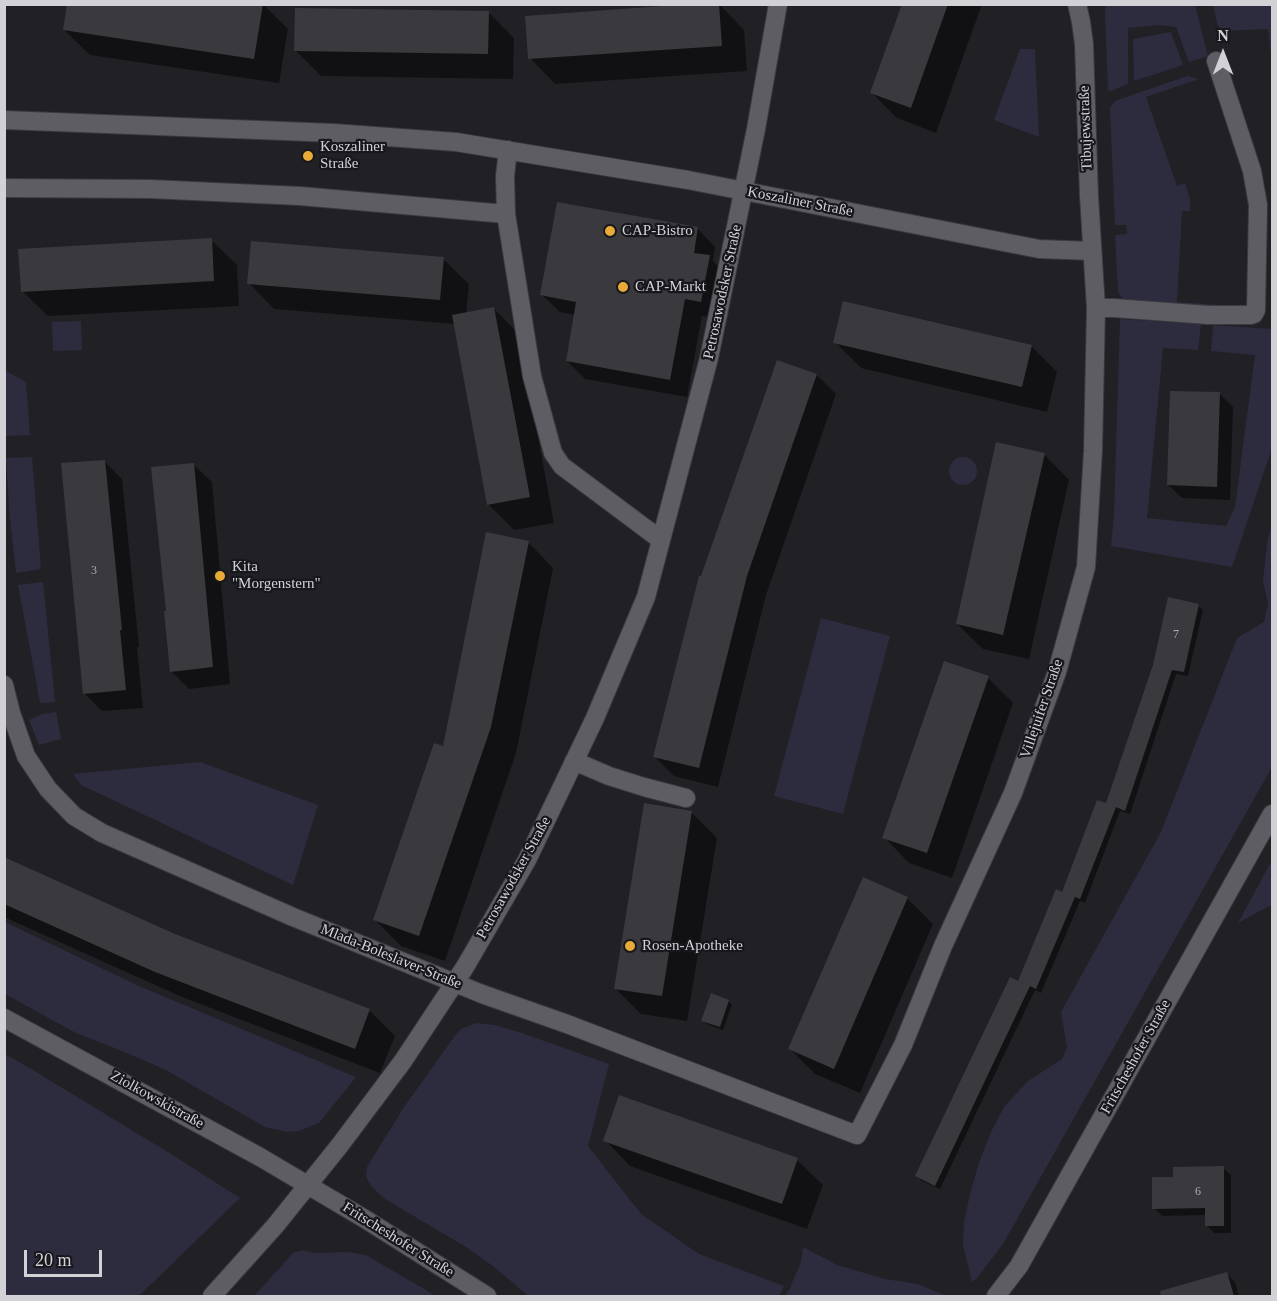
<!DOCTYPE html>
<meta charset="utf-8">
<style>
body{margin:0}
#map{position:relative;width:1277px;height:1301px;overflow:hidden;background:#212025;font-family:"Times New Roman",serif}
canvas{display:block}
.frame{position:absolute;inset:0;border:6px solid #d2d2d6;pointer-events:none}
.north{position:absolute;left:1193px;top:24px;width:60px;height:60px;-webkit-text-stroke:4px #17171c;paint-order:stroke;rotate:0deg;font-size:16px;font-weight:700;line-height:24px;text-align:center;color:#d2d2d6}
.north::after{content:'';display:block;margin:auto;width:21px;height:27px;background:#d2d2d6;clip-path:polygon(50% 0,100% 100%,50% 72%,0 100%)}
.scale{position:absolute;left:24px;top:1250px;width:78px;height:27px;box-sizing:border-box;border:3px solid #d2d2d6;border-top:0;padding-left:8px;font-size:18px;line-height:21px;white-space:nowrap;color:#d2d2d6;-webkit-text-stroke:4px #17171c;paint-order:stroke}
</style>
<div id="map">
<canvas width="1277" height="1301"></canvas>
<div class="frame"></div>
<div class="north">N</div>
<div class="scale">20 m</div>
</div>
<script>
const ctx = document.querySelector('canvas').getContext('2d');
ctx.lineJoin = 'round';
function fill(path, color) {
  ctx.fillStyle = color;
  ctx.fill(path, 'evenodd');
}
function poly(rows) {
  const path = new Path2D();
  for (const r of rows) {
    if (r.length === 3) {
      path.moveTo(r[0] + r[2], r[1]);
      path.arc(r[0], r[1], r[2], 0, 2 * Math.PI);
      continue;
    }
    path.moveTo(r[0], r[1]);
    for (let i = 2; i < r.length; i += 2) path.lineTo(r[i], r[i + 1]);
  }
  return path;
}
function stroke(path, color, width, dash) {
  ctx.strokeStyle = color;
  ctx.lineWidth = width;
  ctx.lineCap = dash ? 'butt' : 'round';
  ctx.setLineDash(dash || []);
  ctx.stroke(path);
}
function write(font, color, halo, rows, align = 'center') {
  ctx.font = font + ' "Times New Roman",serif';
  ctx.lineWidth = 4.5;
  ctx.setLineDash([]);
  ctx.textBaseline = 'middle';
  ctx.strokeStyle = halo;
  ctx.fillStyle = color;
  for (const [text, x, y, turn = 0] of rows) {
    ctx.save();
    ctx.translate(x, y);
    ctx.rotate((+turn || 0) * Math.PI / 180);
    ctx.textAlign = isNaN(turn) ? turn : align;
    if (halo) ctx.strokeText(text, 0, 0);
    ctx.fillText(text, 0, 0);
    ctx.restore();
  }
}
const green = poly([
 [1106,5,1195,5,1208,56,1189,62,1176,27,1159,25,1128,28,1128,84,1111,91,1108,90,1105,14],
 [1213,5,1272,5,1272,64,1268,29,1219,31],
 [1171,32,1183,65,1134,81,1133,39],
 [1020,49,1035,49,1039,137,994,120],
 [1187,76,1199,79,1146,97,1177,186,1185,183,1190,199,1190,211,1182,211,1177,302,1234,306,1224,309,1127,304,1118,292,1115,235,1127,234,1126,225,1115,225,1110,108,1115,101],
 [1120,319,1201,324,1198,350,1163,348,1147,518,1226,526,1235,507,1255,355,1211,351,1213,325,1272,329,1272,448,1232,567,1111,546,1114,515],
 [81,321,82,350,53,351,52,322],
 [4,370,26,382,30,435,6,436],
 [32,457,41,569,16,573,10,519,6,458],
 [963,471,14],
 [1272,523,1272,767,1003,1244,977,1278,972,1282,963,1245,964,1222,970,1194,979,1163,991,1132,1004,1107,1028,1081,1062,1059,1067,1048,1061,1012,1161,832,1237,638,1264,622,1268,603,1263,581,1267,543],
 [43,582,55,702,40,703,18,585],
 [821,618,890,636,843,814,774,796],
 [56,712,61,739,39,745,29,720,42,714],
 [200,762,318,805,293,885,81,785,73,774],
 [1272,860,1272,906,1267,907,1238,923],
 [5,922,139,986,356,1077,319,1123,299,1131,287,1132,265,1127,166,1070,122,1051,76,1033,5,994],
 [476,1023,495,1025,522,1033,609,1064,588,1146,641,1214,699,1254,784,1286,779,1296,528,1296,497,1269,466,1247,385,1199,372,1187,366,1177,367,1167,404,1107,454,1037,461,1029],
 [5,1054,33,1070,171,1154,240,1198,139,1296,5,1296],
 [803,1247,837,1265,885,1279,918,1284,947,1296,785,1296,790,1288,801,1262],
 [303,1250,313,1253,347,1252,366,1255,436,1296,254,1296,293,1253]
]);
const shadow = poly([
 [68,4,263,4,288,29,279,83,90,55,64,30],
 [719,4,744,30,747,71,555,84,530,58],
 [903,4,982,4,936,133,897,118,872,93],
 [488,12,514,38,513,79,321,76,296,51],
 [558,204,698,229,715,247,713,261,727,275,719,319,702,316,687,397,585,379,567,361,575,315,560,312,542,295],
 [211,240,237,265,239,306,48,316,22,291],
 [443,259,469,284,466,314,494,309,519,334,554,523,514,530,489,505,455,324,274,309,249,283],
 [835,342,1031,346,1057,372,1047,412,861,368],
 [778,362,817,375,836,394,766,595,718,787,674,776,655,757,702,578],
 [1220,394,1233,407,1230,500,1182,498,1168,485],
 [1044,454,1069,480,1029,659,983,649,957,624],
 [104,461,122,479,139,647,137,647,143,708,102,711,84,693],
 [194,465,212,482,230,684,189,689,171,671],
 [528,542,553,568,516,753,445,961,401,946,375,920],
 [1198,606,1203,610,1188,676,1176,674,1130,814,1120,811,1085,903,1080,901,1041,993,1035,990,940,1189,922,1181,917,1176,1025,986,1063,894,1107,805],
 [988,678,1013,703,952,878,909,863,884,837],
 [691,812,717,838,687,1021,641,1014,615,988],
 [4,859,175,935,369,1010,395,1036,380,1073,182,997,4,917],
 [907,898,933,924,860,1093,815,1074,790,1049],
 [728,1001,732,1005,723,1030,706,1024,703,1020],
 [605,1140,797,1160,823,1185,807,1229,630,1166],
 [1223,1168,1231,1175,1231,1233,1214,1233,1206,1225,1206,1215,1162,1216,1154,1208],
 [1226,1273,1235,1282,1239,1296,1171,1296,1169,1290]
]);
const building = poly([
 [67,4,263,4,254,59,63,30],
 [690,4,719,4,722,46,528,59,525,16],
 [902,4,948,4,911,108,870,93],
 [295,8,489,11,488,54,294,51],
 [557,202,698,227,694,253,710,255,701,302,685,299,670,380,566,361,576,302,540,295],
 [212,238,214,281,21,292,18,249],
 [251,241,444,257,440,300,247,284],
 [843,301,1032,345,1022,387,833,343],
 [494,307,530,497,487,505,452,315],
 [777,360,817,374,747,576,699,768,653,757,699,576,701,576],
 [1170,391,1220,392,1217,487,1167,485],
 [996,442,1045,453,1003,635,956,624],
 [105,460,122,630,120,630,126,690,83,694,61,463],
 [194,463,213,667,170,672,164,611,166,611,151,467],
 [486,532,529,541,491,727,419,936,373,920,434,743,443,746],
 [1168,597,1199,604,1184,672,1172,670,1125,811,1116,807,1080,899,1075,897,1036,989,1030,986,935,1186,915,1176,1010,977,1029,986,1018,981,1056,889,1062,892,1097,800,1106,803,1153,665],
 [944,661,989,676,927,853,882,838],
 [644,803,692,811,662,996,614,989],
 [4,857,175,934,370,1009,355,1049,155,972,4,904],
 [863,877,908,897,834,1069,788,1049],
 [711,993,729,1000,720,1027,701,1021],
 [619,1095,798,1158,782,1204,603,1141],
 [1224,1166,1224,1226,1205,1226,1205,1208,1152,1209,1152,1177,1173,1177,1173,1167],
 [1227,1272,1234,1296,1161,1296,1160,1291]
]);
const minor = poly([
 [4,120,334,133,456,142,688,180,1039,249,1092,251],
 [508,150,505,176,506,214,532,376,553,453,562,466,661,540],
 [4,188,150,189,300,196,506,214],
 [1096,308,1114,308,1208,315,1251,315,1254,314,1256,310,1258,205,1252,171,1216,61],
 [4,685,11,713,26,756,48,789,74,816,102,833,293,917,482,994,567,1024,857,1135,903,1045,943,946,1013,793,1057,672,1086,567,1093,451,1096,308,1089,196,1084,44,1081,22,1077,4],
 [574,761,609,776,644,787,686,798],
 [4,1018,260,1157,365,1219,487,1296],
 [212,1296,275,1226,340,1145,403,1061,465,967,527,860,595,718,646,597,709,358,756,129,778,4],
 [996,1296,1019,1266,1272,814]
]);
const markers = [
 [308,156,6,"#e8ab37"],
 [610,231,6,"#e8ab37"],
 [623,287,6,"#e8ab37"],
 [220,576,6,"#e8ab37"],
 [630,946,6,"#e8ab37"]
];
const numberNames = [
 ["3",94,571],
 ["7",1176,635],
 ["6",1198,1192]
];
const streetNames = [
 ["Tibujewstraße",1086,128,-92],
 ["Koszaliner Straße",800,202,11],
 ["Petrosawodsker Straße",723,292,-78],
 ["Villejuifer Straße",1042,709,-71],
 ["Petrosawodsker Straße",514,878,-61],
 ["Mlada-Boleslaver-Straße",391,957,22],
 ["Fritscheshofer Straße",1136,1057,-61],
 ["Ziolkowskistraße",157,1100,29],
 ["Fritscheshofer Straße",398,1240,32]
];
const poiNames = [
 ["Koszaliner",320,147],
 ["Straße",320,164],
 ["CAP-Bistro",622,231],
 ["CAP-Markt",635,287],
 ["Kita",232,567],
 ["\"Morgenstern\"",232,584],
 ["Rosen-Apotheke",642,946]
];
fill(green, '#2d2b3e');
fill(shadow, '#0007');
fill(building, '#39393e');
stroke(minor, '#3a3a3f', 20);
stroke(minor, '#5d5d63', 18);
for (const [x, y, r, color] of markers) {
  const dot = new Path2D();
  dot.arc(x, y, r, 0, 2 * Math.PI);
  ctx.fillStyle = color;
  ctx.fill(dot);
  stroke(dot, '#17171c', 2);
}
write('12px', '#acacb0', null, numberNames);
write('15px', '#d2d2d6', '#17171c', streetNames);
write('15px', '#d2d2d6', '#17171c', poiNames, 'left');
</script>
